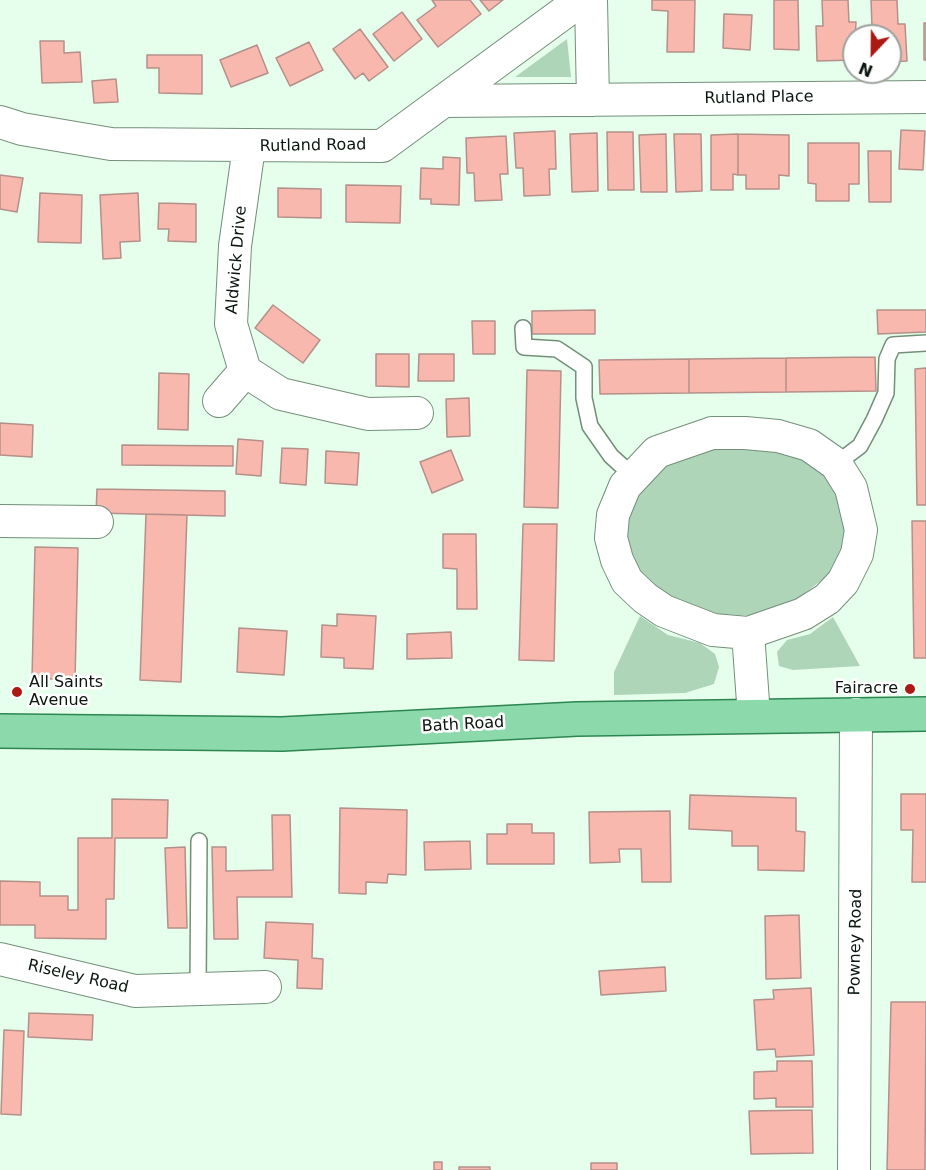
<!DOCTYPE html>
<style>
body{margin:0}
#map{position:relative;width:926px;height:1170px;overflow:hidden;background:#e6ffec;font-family:"DejaVu Sans",sans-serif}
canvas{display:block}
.north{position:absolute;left:842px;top:24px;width:60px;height:60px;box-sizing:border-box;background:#fff;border:2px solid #9da29f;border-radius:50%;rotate:202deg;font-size:16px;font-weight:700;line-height:24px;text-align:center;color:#0b160f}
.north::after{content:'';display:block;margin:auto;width:21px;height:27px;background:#ab1913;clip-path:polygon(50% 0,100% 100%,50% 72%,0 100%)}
</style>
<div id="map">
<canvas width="926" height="1170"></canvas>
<div class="north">N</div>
</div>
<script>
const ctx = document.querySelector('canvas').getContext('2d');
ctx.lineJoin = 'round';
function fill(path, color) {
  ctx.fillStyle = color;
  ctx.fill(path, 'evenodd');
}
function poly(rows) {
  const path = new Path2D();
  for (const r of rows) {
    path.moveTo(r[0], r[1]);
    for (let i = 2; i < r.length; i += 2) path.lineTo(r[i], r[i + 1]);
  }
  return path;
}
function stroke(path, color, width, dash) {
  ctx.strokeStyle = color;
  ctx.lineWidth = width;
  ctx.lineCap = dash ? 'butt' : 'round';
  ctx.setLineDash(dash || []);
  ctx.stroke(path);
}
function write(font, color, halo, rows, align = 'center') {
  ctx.font = font + ' "DejaVu Sans",sans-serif';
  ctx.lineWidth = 5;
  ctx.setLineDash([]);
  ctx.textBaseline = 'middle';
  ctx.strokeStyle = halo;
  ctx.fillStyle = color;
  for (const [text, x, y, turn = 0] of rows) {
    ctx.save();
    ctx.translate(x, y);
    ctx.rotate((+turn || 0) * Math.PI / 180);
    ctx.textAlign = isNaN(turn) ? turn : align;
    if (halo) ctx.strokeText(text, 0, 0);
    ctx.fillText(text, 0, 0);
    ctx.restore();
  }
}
const green = poly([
 [567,39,571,77,515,77],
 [757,446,804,457,839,486,852,514,847,549,826,577,797,599,755,616,705,613,660,595,631,561,623,527,634,494,658,464,703,448],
 [640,616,668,635,700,643,715,654,719,667,714,684,685,693,614,695,614,672],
 [833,617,860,666,793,670,779,666,777,652,787,640,810,634]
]);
const building = poly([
 [432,0,470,0,481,14,438,47,417,20,436,6,432,0],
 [480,0,503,0,489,11,480,0],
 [652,0,695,0,694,52,667,52,668,11,652,10,652,0],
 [774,0,798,0,799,50,774,49,774,0],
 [822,0,848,0,849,22,856,22,854,60,817,61,816,26,823,26,822,0],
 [871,0,897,0,898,24,905,24,907,61,890,62,890,36,865,36,864,28,872,27,871,0],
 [402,12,422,39,394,61,373,34,402,12],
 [724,14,752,15,750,50,723,48,724,14],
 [924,23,926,23,926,60,924,60,924,23],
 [360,29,388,67,369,81,363,73,355,79,333,49,360,29],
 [40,41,64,41,64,53,80,52,82,82,42,83,40,41],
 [309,42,323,70,290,86,276,58,309,42],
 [257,45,268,73,231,87,220,60,257,45],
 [147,55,202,55,202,94,159,93,159,68,147,68,147,55],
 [116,79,118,102,94,103,92,81,116,79],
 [901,130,925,131,923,170,899,169,901,130],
 [555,131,556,169,549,169,550,195,524,196,523,168,516,168,514,133,555,131],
 [607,132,633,132,634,190,608,190,607,132],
 [597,133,598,191,572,192,570,134,597,133],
 [666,134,667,192,641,192,639,135,666,134],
 [674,134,701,134,702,191,676,192,674,134],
 [738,134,738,175,733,174,733,190,711,190,711,135,738,134],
 [738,134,789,135,789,176,779,175,779,189,746,189,746,175,738,175,738,134],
 [506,136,508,174,500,174,502,200,475,201,474,173,467,173,466,138,506,136],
 [808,143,859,143,859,184,849,184,849,201,816,201,816,184,808,183,808,143],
 [868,151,891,151,891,202,869,202,868,151],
 [443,157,460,158,459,205,431,204,431,199,420,199,421,168,443,169,443,157],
 [0,175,23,178,17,212,0,209,0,175],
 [346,185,401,186,400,223,346,222,346,185],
 [278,188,321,189,321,218,278,217,278,188],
 [40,193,82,195,81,243,38,242,40,193],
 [138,193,140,241,120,242,121,258,103,259,100,195,138,193],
 [159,203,196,204,196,242,168,241,169,229,158,229,159,203],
 [273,305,320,340,303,363,255,328,273,305],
 [595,310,595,334,532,334,532,311,595,310],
 [877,310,926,310,926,332,878,334,877,310],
 [472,321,495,321,495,354,473,354,472,321],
 [376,354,409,354,409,387,376,386,376,354],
 [419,354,454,354,454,381,418,381,419,354],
 [875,357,876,391,786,392,786,358,875,357],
 [786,358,786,392,689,393,689,359,786,358],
 [689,359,689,393,600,394,599,360,689,359],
 [926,368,926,505,917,505,915,369,926,368],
 [527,370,561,371,558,508,524,507,527,370],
 [159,373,189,374,188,430,158,429,159,373],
 [469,398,470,436,447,437,446,399,469,398],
 [0,423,33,425,32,457,0,455,0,423],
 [238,439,263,441,261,476,236,474,238,439],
 [122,445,233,446,233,466,122,465,122,445],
 [282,448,308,449,306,485,280,483,282,448],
 [451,450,463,480,432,493,420,462,451,450],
 [326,451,359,453,357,485,325,483,326,451],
 [97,489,225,491,225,516,96,513,97,489],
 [146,514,187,515,181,682,140,680,146,514],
 [912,521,926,521,926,658,914,658,912,521],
 [523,524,557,524,554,661,519,660,523,524],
 [443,534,476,534,477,609,457,609,457,569,443,568,443,534],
 [35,547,78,548,75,680,32,678,35,547],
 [337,614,376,616,373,669,344,668,344,658,321,657,322,625,337,626,337,614],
 [239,628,287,631,284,675,237,672,239,628],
 [451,632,452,658,407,659,407,634,451,632],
 [901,794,926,794,926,882,912,882,913,830,901,830,901,794],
 [690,795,796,798,796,831,805,832,804,871,758,870,758,846,732,846,732,831,689,829,690,795],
 [112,799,168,800,167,838,115,838,114,899,106,899,106,939,35,938,35,925,0,925,0,881,40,882,40,896,68,896,68,910,78,910,78,838,112,838,112,799],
 [340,808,407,810,406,875,388,874,387,883,366,882,366,894,339,893,340,808],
 [670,811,671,882,642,882,641,849,619,849,620,862,590,863,589,812,670,811],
 [272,815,290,815,292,897,237,897,238,939,214,939,212,847,226,847,226,871,273,870,272,815],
 [507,824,532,824,532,833,554,833,554,864,487,864,487,834,507,834,507,824],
 [470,841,471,869,425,870,424,842,470,841],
 [185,847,187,928,168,928,165,848,185,847],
 [799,915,801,978,766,979,765,916,799,915],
 [266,922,313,924,312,958,323,959,322,989,297,988,298,960,264,958,266,922],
 [665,967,666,991,601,995,599,971,665,967],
 [811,988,814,1055,776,1057,775,1049,757,1050,754,1000,774,999,773,990,811,988],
 [891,1002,926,1002,925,1170,887,1170,891,1002],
 [29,1013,93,1015,92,1040,28,1037,29,1013],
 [4,1030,24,1031,21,1115,1,1114,4,1030],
 [777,1061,812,1061,813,1107,776,1107,776,1098,754,1099,754,1072,777,1071,777,1061],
 [812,1110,813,1153,751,1154,749,1111,812,1110],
 [434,1162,442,1162,442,1170,434,1170,434,1162],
 [591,1163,617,1163,617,1170,591,1170,591,1163],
 [459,1167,490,1167,490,1170,459,1170,459,1167]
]);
const lane = poly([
 [523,328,524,347,557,349,584,367,584,398,590,426,611,456,633,476],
 [836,464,860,446,874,420,886,393,887,359,893,345,926,343],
 [198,989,199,841]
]);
const street = poly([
 [591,0,593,100],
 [444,101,926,97],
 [0,122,22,129,111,144,382,146,581,0],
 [249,147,235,246,231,324,245,371,281,394,368,414,417,413],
 [219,401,245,371],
 [712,433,745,433,778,436,809,445,836,464,851,488,861,530,857,554,843,582,827,599,803,614,748,633,713,630,664,611,645,598,627,581,617,560,611,538,613,515,625,486,657,452,712,433],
 [0,521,97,522],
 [748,633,754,716],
 [0,959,135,991,265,987],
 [854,1170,856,714]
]);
const primary = poly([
 [0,731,282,734,577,719,926,714]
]);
const markers = [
 [910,689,6,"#ab1913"],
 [17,692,6,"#ab1913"]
];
const streetNames = [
 ["Rutland Place",759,98,-1],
 ["Rutland Road",313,146,-1],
 ["Aldwick Drive",237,260,-85],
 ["Bath Road",463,725,-3],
 ["Powney Road",856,942,-89],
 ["Riseley Road",78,977,13]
];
const poiNames = [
 ["All Saints",29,683],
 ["Avenue",29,701],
 ["Fairacre",898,689,"right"]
];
fill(green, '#aed5b8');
fill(building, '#f8b8ae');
stroke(building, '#b4908a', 1.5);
stroke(lane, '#738f7a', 18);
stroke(street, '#738f7a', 34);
stroke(primary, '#2d8650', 36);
stroke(lane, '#fff', 15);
stroke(street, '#fff', 32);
stroke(primary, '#8cdaab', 33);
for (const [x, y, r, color] of markers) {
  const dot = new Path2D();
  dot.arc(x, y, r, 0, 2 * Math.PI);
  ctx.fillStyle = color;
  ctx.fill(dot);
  stroke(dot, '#fff', 2);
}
write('16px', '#0b160f', '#fff', streetNames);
write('16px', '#0b160f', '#fff', poiNames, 'left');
</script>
